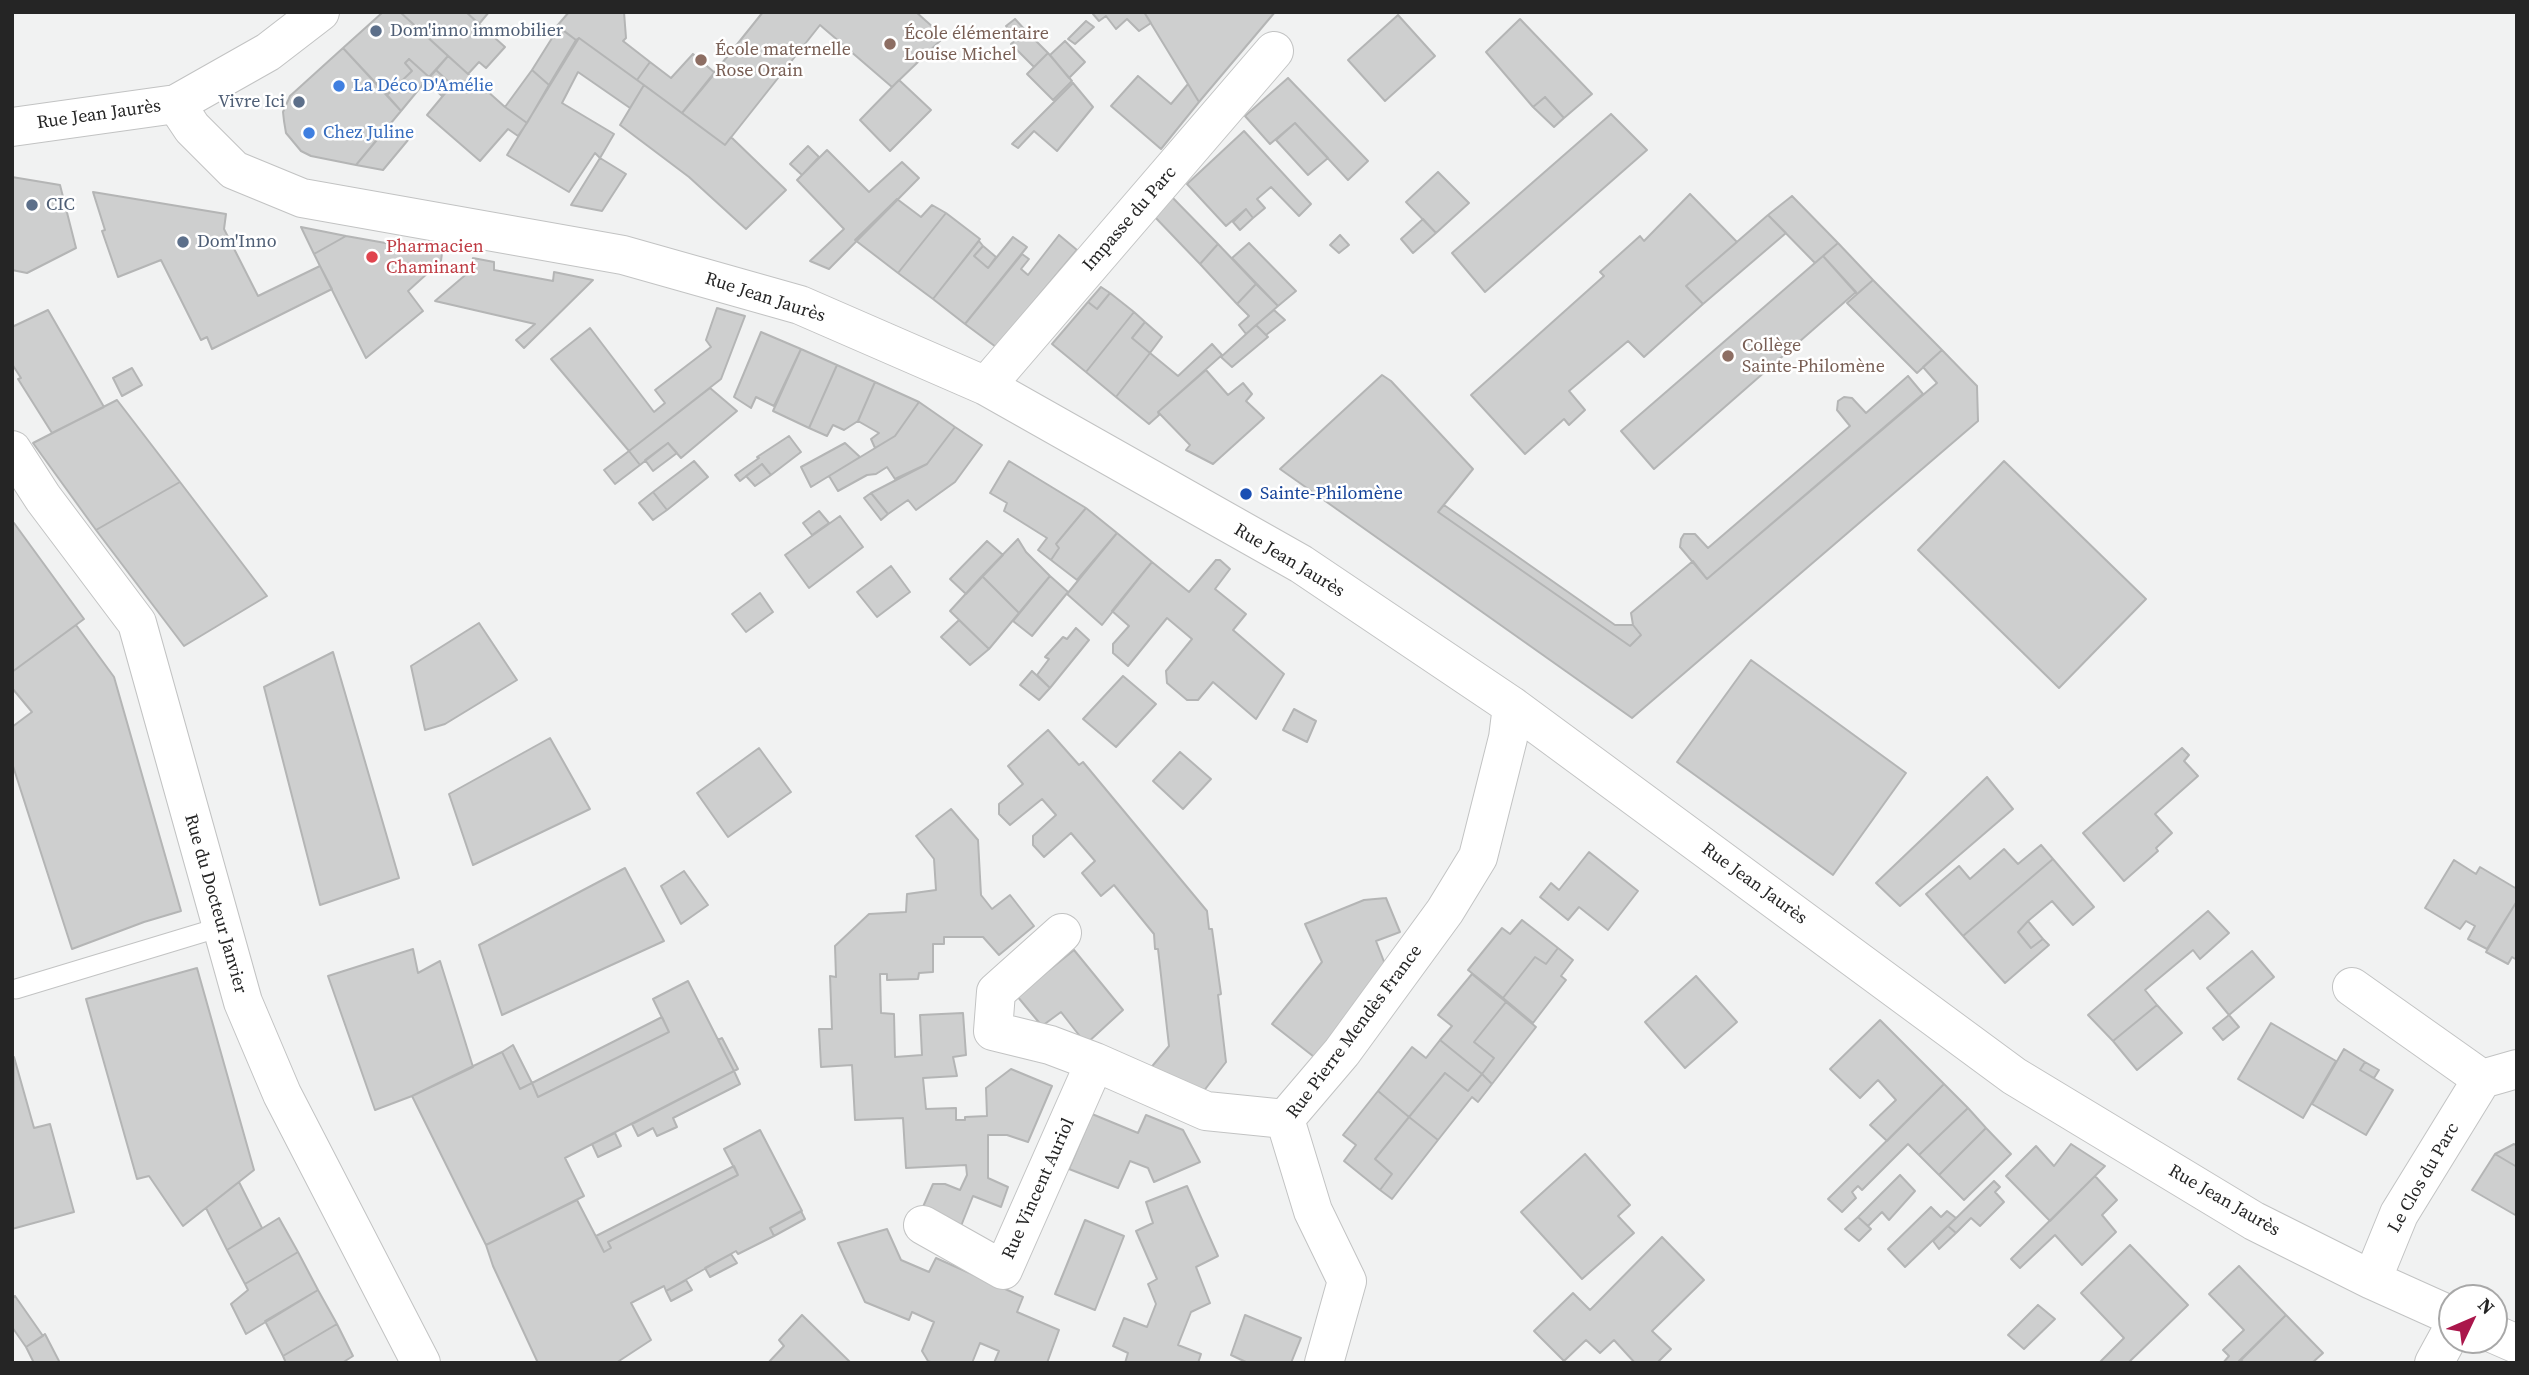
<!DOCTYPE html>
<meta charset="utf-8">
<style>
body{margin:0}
#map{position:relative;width:2529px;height:1375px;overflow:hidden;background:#f1f2f2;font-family:"Source Serif 4",serif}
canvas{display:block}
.frame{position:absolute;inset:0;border:14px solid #252525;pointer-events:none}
.north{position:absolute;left:2438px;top:1284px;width:70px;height:70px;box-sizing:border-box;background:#fff;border:2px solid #a8a8a8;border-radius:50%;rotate:46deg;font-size:19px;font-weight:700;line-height:28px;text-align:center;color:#252525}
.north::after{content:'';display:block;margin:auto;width:24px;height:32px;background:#aa164b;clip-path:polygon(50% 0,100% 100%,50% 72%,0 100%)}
</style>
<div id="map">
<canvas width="2529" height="1375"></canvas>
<div class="frame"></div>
<div class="north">N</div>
</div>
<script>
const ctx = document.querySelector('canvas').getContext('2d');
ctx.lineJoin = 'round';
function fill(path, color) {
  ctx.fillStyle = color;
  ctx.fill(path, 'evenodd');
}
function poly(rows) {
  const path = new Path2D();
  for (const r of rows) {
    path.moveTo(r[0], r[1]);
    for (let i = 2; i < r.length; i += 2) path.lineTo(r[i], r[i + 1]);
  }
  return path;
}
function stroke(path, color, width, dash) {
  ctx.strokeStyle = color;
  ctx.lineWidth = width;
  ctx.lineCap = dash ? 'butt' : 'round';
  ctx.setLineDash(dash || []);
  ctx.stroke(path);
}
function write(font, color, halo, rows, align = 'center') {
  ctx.font = font + ' "Source Serif 4",serif';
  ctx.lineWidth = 5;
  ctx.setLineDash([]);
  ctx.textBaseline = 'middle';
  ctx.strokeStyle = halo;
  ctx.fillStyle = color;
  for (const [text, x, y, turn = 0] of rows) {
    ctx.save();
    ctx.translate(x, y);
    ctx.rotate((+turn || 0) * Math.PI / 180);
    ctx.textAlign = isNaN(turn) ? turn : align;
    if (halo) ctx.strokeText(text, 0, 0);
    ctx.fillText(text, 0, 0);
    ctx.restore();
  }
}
const building = poly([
 [383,12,400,12,448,56,429,77,409,59,405,63,412,71,387,95,343,48,383,12],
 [400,12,466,12,505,47,486,68,479,62,468,74,400,12],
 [466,12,489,12,479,24,466,12],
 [569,12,624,12,626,38,623,41,650,62,637,80,579,38,576,40,557,26,569,12],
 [763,12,916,12,944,37,892,87,820,25,725,145,682,113,763,12],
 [1095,12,1144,12,1151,23,1139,31,1127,19,1116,29,1106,16,1099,21,1093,14,1095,12],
 [1144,12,1275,12,1199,102,1144,12],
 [1398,15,1435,56,1385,101,1348,60,1398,15],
 [1015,19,1026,31,1018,38,1006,26,1015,19],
 [1520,19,1592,94,1564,118,1545,97,1533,107,1486,52,1520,19],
 [1086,21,1094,27,1075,44,1068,39,1086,21],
 [559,27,576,40,549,85,532,70,559,27],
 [1026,31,1048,53,1034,67,1011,44,1026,31],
 [579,38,644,85,630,108,578,72,562,103,614,134,600,158,595,153,569,192,507,155,579,38],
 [1065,41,1085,62,1069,78,1050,55,1065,41],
 [343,48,401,111,356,165,311,156,301,151,286,133,284,121,283,112,290,96,343,48],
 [1048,53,1072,81,1053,100,1027,74,1048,53],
 [693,54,715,73,682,113,637,80,650,62,671,78,693,54],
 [448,56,505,107,527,123,518,136,508,129,480,161,427,115,452,85,436,70,448,56],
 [409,59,429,77,401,111,387,95,412,71,405,63,409,59],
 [436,70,452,85,442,96,426,81,436,70],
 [532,70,549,85,527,123,505,107,532,70],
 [1138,76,1171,104,1188,84,1199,102,1161,149,1111,106,1138,76],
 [1288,78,1368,161,1348,180,1295,123,1270,144,1245,116,1288,78],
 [899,80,931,110,890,151,860,120,899,80],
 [1073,83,1093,107,1057,151,1034,131,1018,148,1012,144,1073,83],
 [644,85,725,145,731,137,786,190,746,229,689,177,620,125,644,85],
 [1545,97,1564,118,1554,127,1533,107,1545,97],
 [1611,114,1647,150,1485,292,1452,253,1611,114],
 [1295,123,1328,158,1308,175,1276,140,1295,123],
 [389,125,408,140,383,170,356,165,389,125],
 [1244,131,1311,204,1299,216,1271,187,1257,199,1265,208,1253,218,1246,209,1226,226,1187,184,1244,131],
 [808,146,819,157,802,175,790,164,808,146],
 [827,150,869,192,902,162,919,178,829,269,810,261,844,229,797,180,827,150],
 [600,158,626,174,602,211,571,205,600,158],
 [1438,172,1469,203,1436,233,1406,202,1438,172],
 [12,177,60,185,76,248,27,273,12,270,12,177],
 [93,192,226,214,224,229,258,296,320,266,332,289,212,349,207,337,201,340,161,260,118,277,102,231,105,230,93,192],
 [1169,194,1218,244,1200,264,1152,214,1169,194],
 [1690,194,1737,242,1686,286,1703,304,1644,357,1628,341,1569,391,1585,410,1569,425,1564,419,1525,454,1471,395,1604,276,1600,272,1640,236,1644,241,1690,194],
 [1792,196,1838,243,1815,263,1768,215,1792,196],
 [897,199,921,217,932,205,946,213,898,273,855,240,897,199],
 [1246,209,1253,218,1240,230,1233,222,1246,209],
 [946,213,980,239,933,299,898,273,946,213],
 [1768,215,1786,233,1703,304,1686,286,1768,215],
 [1423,219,1436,233,1413,253,1401,239,1423,219],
 [301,227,346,236,314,254,301,227],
 [1059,235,1077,250,996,347,965,324,1022,254,1029,259,1021,269,1028,275,1059,235],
 [1340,235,1349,245,1339,253,1330,245,1340,235],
 [346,236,442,253,441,261,408,291,423,311,366,358,314,254,346,236],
 [1013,237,1027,247,965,324,933,299,979,241,983,246,974,256,988,268,1013,237],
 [1249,243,1296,291,1278,306,1232,258,1249,243],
 [1838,243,1873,280,1857,294,1823,256,1838,243],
 [1218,244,1256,284,1237,304,1200,264,1218,244],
 [983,246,996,257,988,268,974,256,983,246],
 [1823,256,1856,292,1654,469,1621,431,1823,256],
 [473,258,494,262,494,270,553,281,554,272,593,280,524,348,516,340,535,324,435,301,470,271,473,258],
 [1873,280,1942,350,1917,373,1847,303,1873,280],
 [1256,284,1278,306,1246,334,1239,325,1249,316,1237,304,1256,284],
 [1101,287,1110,293,1097,309,1088,302,1101,287],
 [1110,293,1134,312,1086,372,1052,344,1088,302,1097,309,1110,293],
 [717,308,745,316,721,379,629,451,551,359,590,328,654,412,665,403,655,390,711,347,706,340,717,308],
 [48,310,104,407,52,433,18,379,21,378,12,364,12,327,48,310],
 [1274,310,1285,320,1266,335,1256,325,1274,310],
 [1134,312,1145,322,1132,338,1150,353,1116,397,1086,372,1134,312],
 [1145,322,1162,337,1150,353,1132,338,1145,322],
 [1256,325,1268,337,1232,367,1221,357,1256,325],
 [761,332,801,349,774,406,756,397,751,408,734,397,761,332],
 [1212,344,1222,355,1158,412,1159,415,1149,424,1116,397,1150,353,1178,376,1212,344],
 [801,349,837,365,809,428,773,411,801,349],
 [1942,350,1977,386,1978,421,1632,718,1280,469,1382,375,1391,381,1473,469,1438,512,1630,646,1641,635,1633,625,1631,613,1693,561,1707,579,1937,383,1923,367,1942,350],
 [837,365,875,382,858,421,844,430,833,425,827,436,809,428,837,365],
 [132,368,142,385,122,396,113,378,132,368],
 [1206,370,1228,395,1243,383,1252,394,1246,401,1264,418,1213,464,1186,450,1190,445,1158,412,1206,370],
 [1908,376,1923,394,1707,579,1680,547,1681,539,1684,534,1695,534,1708,548,1850,426,1837,410,1838,401,1844,397,1852,398,1866,413,1908,376],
 [875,382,919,402,895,436,875,448,871,439,879,433,858,421,875,382],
 [710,388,737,411,681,458,668,443,640,465,629,451,710,388],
 [117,400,180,482,96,530,33,443,117,400],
 [919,402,955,427,927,464,895,479,887,467,876,474,867,475,838,491,829,476,895,436,919,402],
 [955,427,982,445,955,482,916,510,908,500,888,514,871,493,927,464,955,427],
 [789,436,801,452,771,475,762,464,740,481,735,475,759,458,757,457,789,436],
 [668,443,677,453,653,471,645,460,668,443],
 [845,443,860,457,811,487,801,467,845,443],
 [629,451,640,465,615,484,604,470,629,451],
 [694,461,708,477,667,510,653,492,694,461],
 [1009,461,1086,508,1056,544,1059,548,1051,560,1038,550,1047,538,1004,511,1007,503,990,493,1009,461],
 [2004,461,2146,599,2059,688,1918,550,2004,461],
 [762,464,771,475,755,486,746,476,762,464],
 [180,482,267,596,184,646,96,530,180,482],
 [653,492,667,510,653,520,639,503,653,492],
 [871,493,888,514,881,520,864,498,871,493],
 [1444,505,1615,625,1633,625,1641,635,1630,646,1438,512,1444,505],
 [1086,508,1117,533,1077,580,1051,560,1059,548,1056,544,1086,508],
 [819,511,829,523,812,535,803,523,819,511],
 [840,516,863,547,809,588,785,555,840,516],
 [14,523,84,619,12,672,12,524,14,523],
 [1117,533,1152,562,1102,625,1067,594,1117,533],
 [1018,539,1026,552,1050,576,1019,613,982,576,1018,539],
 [987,541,1003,555,966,594,950,579,987,541],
 [1216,560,1220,560,1230,569,1215,589,1246,614,1233,630,1284,674,1256,719,1213,682,1198,700,1187,700,1167,683,1166,671,1192,639,1167,618,1128,666,1113,653,1113,644,1129,626,1112,611,1152,562,1189,592,1216,560],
 [891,566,910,592,877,617,857,592,891,566],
 [982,576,1019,613,989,649,950,611,982,576],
 [1050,576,1068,592,1032,636,1013,621,1050,576],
 [760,593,773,612,746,632,732,614,760,593],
 [959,620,989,649,970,665,941,637,959,620],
 [479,623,517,680,445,724,425,730,411,666,479,623],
 [76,625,114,677,181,911,144,922,72,949,12,763,12,727,32,712,12,688,12,672,76,625],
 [1076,628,1089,640,1050,688,1037,675,1049,659,1045,657,1063,637,1067,639,1076,628],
 [333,652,399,878,320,905,264,687,333,652],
 [1751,660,1906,773,1833,875,1677,762,1751,660],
 [1032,671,1050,688,1039,700,1020,685,1032,671],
 [1123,676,1156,704,1116,747,1083,719,1123,676],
 [1294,709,1316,721,1307,742,1283,730,1294,709],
 [1048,730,1079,765,1083,762,1207,911,1209,929,1212,929,1221,994,1218,995,1226,1062,1203,1092,1149,1070,1169,1046,1158,949,1155,949,1154,934,1114,885,1101,896,1082,873,1095,861,1071,833,1044,857,1033,845,1033,836,1056,815,1042,799,1010,825,999,814,999,804,1023,784,1008,766,1048,730],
 [550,738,590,809,473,865,449,794,550,738],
 [759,748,791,792,728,837,697,793,759,748],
 [2182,748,2189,755,2184,761,2198,776,2155,814,2172,833,2156,848,2158,851,2124,881,2083,833,2182,748],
 [1180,752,1211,779,1183,809,1153,781,1180,752],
 [1987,777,2013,809,1900,906,1876,883,1987,777],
 [951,809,978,840,981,895,992,909,1010,895,1034,926,999,955,983,937,944,937,944,944,933,944,933,972,919,973,918,979,887,980,887,974,880,974,881,1013,894,1014,895,1057,922,1055,920,1015,963,1013,966,1055,953,1057,957,1076,923,1078,926,1109,956,1108,956,1120,965,1120,965,1117,987,1116,986,1088,1011,1069,1052,1086,1028,1142,1007,1135,988,1135,988,1178,1008,1187,1001,1207,973,1196,959,1231,919,1216,933,1184,945,1184,960,1190,967,1175,966,1165,906,1168,903,1118,855,1120,852,1065,821,1067,819,1029,832,1029,830,976,836,977,835,946,869,914,906,912,907,894,936,890,934,859,916,836,951,809],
 [2041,845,2053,859,1963,936,1926,894,1959,866,1970,879,2004,849,2018,864,2041,845],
 [1589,852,1638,891,1608,930,1579,907,1568,920,1540,897,1551,883,1559,890,1589,852],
 [2053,859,2094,907,2073,925,2052,901,2028,921,2018,932,2031,948,2043,939,2049,945,2005,983,1963,936,2053,859],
 [2454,860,2476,874,2480,867,2517,889,2517,901,2487,949,2468,939,2475,926,2466,921,2460,929,2425,908,2454,860],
 [625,868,664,941,502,1015,479,945,625,868],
 [684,871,708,905,681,924,661,886,684,871],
 [1386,898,1400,932,1376,941,1388,972,1318,1060,1272,1024,1322,962,1305,924,1364,900,1386,898],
 [2517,901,2517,960,2512,957,2508,964,2486,952,2517,901],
 [2208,911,2229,933,2200,959,2193,950,2145,990,2157,1005,2113,1041,2088,1015,2208,911],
 [1522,920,1558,948,1546,964,1535,957,1503,998,1468,970,1502,928,1510,934,1522,920],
 [2028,921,2043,939,2031,948,2018,932,2028,921],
 [1558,948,1573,960,1561,976,1566,980,1533,1023,1503,998,1535,957,1546,964,1558,948],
 [413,949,418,973,440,961,473,1067,412,1096,375,1110,328,976,413,949],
 [1074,950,1123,1010,1086,1044,1061,1012,1042,1026,1017,996,1074,950],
 [2252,951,2274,977,2229,1015,2207,988,2252,951],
 [197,968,254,1170,183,1226,149,1176,137,1179,86,999,197,968],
 [1472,974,1506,1002,1474,1042,1494,1058,1482,1074,1440,1040,1452,1026,1438,1015,1472,974],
 [1696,976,1737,1022,1685,1068,1645,1022,1696,976],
 [688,981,734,1071,565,1158,584,1196,486,1245,412,1096,502,1052,520,1089,532,1083,538,1097,669,1032,653,999,688,981],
 [1506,1002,1536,1027,1492,1084,1482,1074,1494,1058,1474,1042,1506,1002],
 [2157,1005,2182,1033,2137,1070,2113,1041,2157,1005],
 [2229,1015,2239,1027,2223,1040,2213,1028,2229,1015],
 [662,1017,669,1032,538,1097,532,1083,662,1017],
 [1880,1020,1944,1084,1887,1141,1870,1125,1896,1100,1878,1080,1860,1098,1830,1069,1880,1020],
 [2271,1023,2336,1061,2303,1118,2238,1079,2271,1023],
 [722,1038,738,1069,734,1071,718,1040,722,1038],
 [1440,1040,1482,1074,1468,1091,1445,1073,1409,1117,1378,1091,1412,1047,1426,1058,1440,1040],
 [513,1045,532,1083,520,1089,502,1052,513,1045],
 [2344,1049,2365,1062,2360,1070,2393,1090,2366,1135,2312,1104,2344,1049],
 [14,1057,34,1128,50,1124,74,1212,12,1229,14,1057],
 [2365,1062,2379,1070,2374,1078,2360,1070,2365,1062],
 [734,1071,740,1084,673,1118,677,1127,657,1136,653,1128,638,1136,632,1124,734,1071],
 [1445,1073,1468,1091,1482,1074,1492,1084,1478,1102,1472,1097,1438,1140,1409,1117,1445,1073],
 [1944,1084,1968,1108,1919,1155,1908,1144,1862,1190,1858,1186,1852,1192,1856,1198,1842,1212,1828,1199,1944,1084],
 [1378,1091,1409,1117,1375,1159,1392,1174,1380,1190,1344,1161,1356,1145,1343,1135,1378,1091],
 [1968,1108,1986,1128,1939,1175,1919,1155,1968,1108],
 [1092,1114,1138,1133,1146,1115,1183,1130,1200,1162,1154,1182,1148,1168,1130,1161,1118,1188,1069,1169,1092,1114],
 [1409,1117,1438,1140,1392,1199,1380,1190,1392,1174,1375,1159,1409,1117],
 [1986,1128,2011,1154,1964,1200,1939,1175,1986,1128],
 [760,1130,802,1211,770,1228,774,1236,738,1254,736,1251,666,1291,664,1286,631,1303,651,1340,616,1363,538,1363,493,1266,486,1245,577,1200,604,1252,611,1248,608,1242,738,1175,724,1149,760,1130],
 [615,1133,621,1146,598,1157,592,1144,615,1133],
 [2071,1144,2105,1166,2050,1221,2006,1176,2036,1146,2054,1166,2071,1144],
 [2514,1144,2517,1146,2517,1167,2495,1154,2514,1144],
 [1585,1154,1630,1205,1618,1216,1634,1233,1582,1279,1521,1212,1585,1154],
 [2495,1154,2517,1167,2517,1216,2472,1190,2495,1154],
 [734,1166,738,1175,608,1242,611,1248,604,1252,596,1236,734,1166],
 [1900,1175,1915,1191,1889,1220,1882,1212,1868,1226,1858,1217,1900,1175],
 [2095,1176,2117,1200,2102,1215,2116,1232,2082,1265,2055,1235,2020,1268,2011,1259,2095,1176],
 [1994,1181,2000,1187,1995,1192,2004,1202,1980,1226,1971,1218,1956,1233,1948,1226,1994,1181],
 [239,1182,262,1228,227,1250,206,1208,239,1182],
 [1187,1186,1218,1256,1196,1267,1210,1303,1191,1312,1178,1345,1201,1354,1198,1363,1125,1363,1128,1353,1113,1346,1124,1318,1147,1327,1156,1304,1148,1284,1157,1279,1136,1231,1153,1223,1146,1202,1187,1186],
 [1931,1207,1941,1217,1947,1211,1956,1218,1905,1267,1888,1249,1931,1207],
 [801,1211,805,1219,774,1236,770,1228,801,1211],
 [1858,1217,1871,1229,1859,1241,1845,1229,1858,1217],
 [279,1218,298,1252,245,1284,227,1250,279,1218],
 [1085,1220,1124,1236,1095,1310,1055,1294,1085,1220],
 [1948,1226,1956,1233,1939,1249,1933,1241,1948,1226],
 [887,1229,901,1260,929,1272,936,1258,1023,1297,1017,1312,1059,1330,1047,1363,994,1363,999,1351,980,1343,972,1363,933,1363,928,1361,922,1351,934,1322,912,1312,909,1320,865,1302,838,1243,887,1229],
 [1662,1237,1704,1280,1652,1331,1671,1349,1657,1363,1635,1363,1614,1340,1600,1353,1586,1340,1564,1361,1534,1331,1573,1293,1590,1310,1662,1237],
 [2130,1245,2188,1305,2128,1363,2099,1363,2124,1338,2081,1293,2130,1245],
 [298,1252,318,1290,246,1334,231,1304,248,1290,245,1284,298,1252],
 [731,1254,737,1263,710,1277,705,1268,731,1254],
 [2239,1266,2286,1315,2237,1363,2223,1363,2229,1356,2223,1350,2244,1330,2209,1294,2239,1266],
 [686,1280,692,1290,671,1301,666,1291,686,1280],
 [318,1290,337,1324,283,1356,265,1321,318,1290],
 [15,1296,43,1336,26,1347,12,1327,12,1299,15,1296],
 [2038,1305,2055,1319,2024,1349,2008,1335,2038,1305],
 [802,1315,851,1363,768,1363,784,1346,779,1340,802,1315],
 [1245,1315,1301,1338,1291,1363,1248,1363,1231,1355,1245,1315],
 [2286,1315,2323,1353,2312,1363,2244,1363,2241,1360,2286,1315],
 [337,1324,353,1356,342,1363,286,1363,283,1356,337,1324],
 [45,1334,60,1363,34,1363,26,1347,45,1334]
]);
const lane = poly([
 [16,989,224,926]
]);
const street = poly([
 [176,104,192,128,234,170,302,198,623,255,800,305,986,386,1301,564,1512,706,2014,1076,2254,1221,2372,1280,2452,1316],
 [986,386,1274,51],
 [12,450,43,498,137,623,243,1002,282,1094,421,1363],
 [1062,933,996,992,993,1031,1050,1045,1095,1062],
 [2352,987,2482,1079],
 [923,1225,1003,1270,1095,1062,1206,1111,1285,1119],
 [2372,1280,2399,1214,2482,1079,2517,1069],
 [2494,1334,2517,1344],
 [1324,1363,1347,1281,1313,1211,1285,1119,1342,1052,1445,911,1478,857,1508,738,1512,706],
 [2434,1363,2452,1330]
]);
const secondary = poly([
 [12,127,176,104,268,52,320,12]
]);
const markers = [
 [376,31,7,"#5c6f8a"],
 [890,44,7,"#8d6e63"],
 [701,60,7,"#8d6e63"],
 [339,86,7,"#3f7fe0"],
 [299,102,7,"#5c6f8a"],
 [309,133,7,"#3f7fe0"],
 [32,205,7,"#5c6f8a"],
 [183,242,7,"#5c6f8a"],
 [372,257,7,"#e0444e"],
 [1728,356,7,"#8d6e63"],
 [1246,494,7,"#1a4fb4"]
];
const serviceNames = [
 ["Dom'inno immobilier",390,31],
 ["Vivre Ici",285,102,"right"],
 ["CIC",46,205],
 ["Dom'Inno",197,242]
];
const educationNames = [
 ["École élémentaire",904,34],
 ["Louise Michel",904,55],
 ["École maternelle",715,50],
 ["Rose Orain",715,71],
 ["Collège",1742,346],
 ["Sainte-Philomène",1742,367]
];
const shopNames = [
 ["La Déco D'Amélie",353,86],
 ["Chez Juline",323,133]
];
const streetNames = [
 ["Rue Jean Jaurès",99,115,-8],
 ["Impasse du Parc",1130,219,-49],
 ["Rue Jean Jaurès",765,298,18],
 ["Rue Jean Jaurès",1289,561,31],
 ["Rue Jean Jaurès",1754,884,36],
 ["Rue du Docteur Janvier",215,904,74],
 ["Rue Pierre Mendès France",1355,1032,-53],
 ["Le Clos du Parc",2424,1178,-60],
 ["Rue Vincent Auriol",1039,1189,-66],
 ["Rue Jean Jaurès",2224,1201,30]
];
const healthNames = [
 ["Pharmacien",386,247],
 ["Chaminant",386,268]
];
const transitNames = [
 ["Sainte-Philomène",1260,494]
];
fill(building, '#cecfcf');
stroke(building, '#b4b5b5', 2);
stroke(lane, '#c2c3c3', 21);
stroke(street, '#c2c3c3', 40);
stroke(secondary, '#c2c3c3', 40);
stroke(lane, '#fff', 19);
stroke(street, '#fff', 38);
stroke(secondary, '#fff', 38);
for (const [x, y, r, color] of markers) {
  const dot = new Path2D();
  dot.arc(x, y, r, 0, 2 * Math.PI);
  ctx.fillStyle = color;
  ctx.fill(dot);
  stroke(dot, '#fff', 2.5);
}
write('18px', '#4e5e75', '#fff', serviceNames, 'left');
write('18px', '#785e54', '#fff', educationNames, 'left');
write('18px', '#366cbe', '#fff', shopNames, 'left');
write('18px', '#252525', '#fff', streetNames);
write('18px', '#be3a42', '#fff', healthNames, 'left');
write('18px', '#164399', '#fff', transitNames, 'left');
</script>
